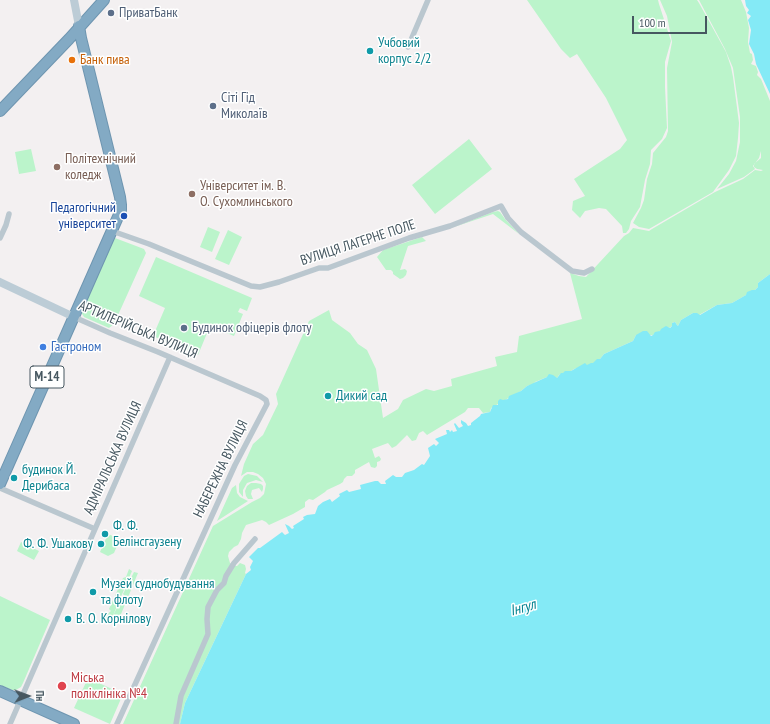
<!DOCTYPE html>
<meta charset="utf-8">
<style>
body{margin:0}
#map{position:relative;width:770px;height:724px;overflow:hidden;background:#f3f0f1;font-family:"PT Sans Narrow",sans-serif}
canvas{display:block}
.north{position:absolute;left:8px;top:676px;width:40px;height:40px;-webkit-text-stroke:3px #fff;paint-order:stroke;rotate:89deg;font-size:11px;font-weight:700;line-height:16px;text-align:center;color:#465760}
.north::after{content:'';display:block;margin:auto;width:14px;height:18px;background:#465760;clip-path:polygon(50% 0,100% 100%,50% 72%,0 100%)}
.scale{position:absolute;left:632px;top:16px;width:75px;height:18px;box-sizing:border-box;border:2px solid #465760;border-top:0;padding-left:5px;font-size:12px;line-height:14px;white-space:nowrap;color:#465760;-webkit-text-stroke:3px #fff;paint-order:stroke}
</style>
<div id="map">
<canvas width="770" height="724"></canvas>
<div class="north">Пн</div>
<div class="scale">100 m</div>
</div>
<script>
const ctx = document.querySelector('canvas').getContext('2d');
ctx.lineJoin = 'round';
function fill(path, color) {
  ctx.fillStyle = color;
  ctx.fill(path, 'evenodd');
}
function poly(rows) {
  const path = new Path2D();
  for (const r of rows) {
    path.moveTo(r[0], r[1]);
    for (let i = 2; i < r.length; i += 2) path.lineTo(r[i], r[i + 1]);
  }
  return path;
}
function stroke(path, color, width, dash) {
  ctx.strokeStyle = color;
  ctx.lineWidth = width;
  ctx.lineCap = dash ? 'butt' : 'round';
  ctx.setLineDash(dash || []);
  ctx.stroke(path);
}
function write(font, color, halo, rows, align = 'center') {
  ctx.font = font + ' "PT Sans Narrow",sans-serif';
  ctx.lineWidth = 3;
  ctx.setLineDash([]);
  ctx.textBaseline = 'middle';
  ctx.strokeStyle = halo;
  ctx.fillStyle = color;
  for (const [text, x, y, turn = 0] of rows) {
    ctx.save();
    ctx.translate(x, y);
    ctx.rotate((+turn || 0) * Math.PI / 180);
    ctx.textAlign = isNaN(turn) ? turn : align;
    if (halo) ctx.strokeText(text, 0, 0);
    ctx.fillText(text, 0, 0);
    ctx.restore();
  }
}
const green = poly([
 [527,0,658,0,659,4,671,41,665,62,665,87,667,128,662,139,651,150,650,164,645,180,640,207,631,221,629,229,626,233,623,233,622,226,606,209,599,208,585,211,580,218,572,210,573,201,585,196,574,179,620,149,627,140,606,98,577,54,570,58,561,49],
 [660,0,697,0,699,3,726,52,731,67,733,77,739,123,738,138,736,156,729,170,713,192,649,229,639,227,633,223,641,208,644,200,647,179,652,164,653,153,666,137,668,131,667,68,672,42,667,16],
 [699,0,717,0,720,5,717,0,741,0,746,12,749,28,748,42,750,53,752,54,753,60,751,64,756,66,758,72,757,75,761,79,770,101,770,274,758,283,758,287,755,290,732,303,717,305,699,315,693,313,681,320,678,326,677,325,675,322,672,323,672,326,669,328,668,327,653,335,636,335,633,341,604,354,600,359,593,364,574,369,571,371,568,371,559,375,557,378,547,377,535,382,534,384,527,386,521,391,491,408,490,412,483,413,479,408,468,408,465,412,427,435,423,431,419,433,416,440,412,441,407,435,396,446,392,448,388,443,372,449,375,458,379,456,381,459,380,461,377,462,377,466,375,468,371,467,369,462,355,470,355,473,352,476,347,476,344,479,343,482,340,484,327,490,325,492,313,500,309,499,305,502,305,507,293,514,269,525,266,522,262,520,246,525,242,533,241,539,238,545,234,547,229,552,228,556,230,563,235,566,237,566,240,563,245,565,246,569,245,573,246,574,185,703,180,724,123,724,213,526,252,502,260,498,264,494,266,484,263,478,258,474,253,472,247,472,241,476,244,464,253,444,263,435,278,404,276,394,309,321,329,310,332,320,350,333,358,344,367,350,376,369,383,418,398,409,403,400,426,389,434,391,452,386,451,379,497,366,495,357,517,352,519,336,582,319,570,273,579,276,586,277,624,236,629,233,633,228,649,231,652,229,715,192,743,179,755,170,761,171,763,170,757,169,754,167,754,164,761,158,761,151,759,158,753,166,755,169,744,177,717,189,729,174,736,161,740,142,740,117,733,68,725,49],
 [469,139,492,169,435,214,412,185],
 [31,149,36,171,19,174,15,152],
 [498,211,500,212,505,219,519,234,493,214,451,228,493,212],
 [208,227,220,232,212,252,200,247],
 [228,230,242,237,229,265,215,259],
 [422,237,426,241,408,246,400,270,405,269,407,271,406,275,403,278,400,279,393,274,393,272,391,270,386,270,377,257,383,250],
 [115,238,144,249,146,253,114,324,109,328,84,317,81,312,112,240],
 [156,257,252,298,247,311,240,308,238,312,243,314,234,336,210,326,198,355,153,336,165,308,139,296],
 [248,474,257,476,263,482,256,480,247,483,243,490,243,497,239,492,239,484,244,476],
 [251,483,256,483,261,484,263,486,263,489,262,492,259,488,252,490,251,494,253,499,248,499,246,496,245,491,247,486],
 [236,485,237,493,240,497,248,501,217,521,232,488],
 [108,534,120,539,114,553,108,556,100,552],
 [21,542,39,551,34,560,17,551],
 [129,569,132,571,111,620,104,617,111,611,109,609,123,578,126,577],
 [134,572,138,573,119,619,115,622,114,618,111,620,122,597,125,596,123,594],
 [0,596,50,620,23,683,21,687,16,690,12,690,0,685],
 [88,678,123,694,110,724,74,708]
]);
const water = poly([
 [745,0,770,0,770,94,756,64,754,54,749,44,751,30,748,20,751,16,747,13,749,10,746,6],
 [770,274,770,724,180,724,185,703,246,574,251,570,250,567,253,561,249,557,258,548,260,548,282,532,285,535,289,533,285,524,289,526,292,529,294,528,293,526,304,519,303,517,307,515,315,514,318,506,323,502,330,499,332,502,340,496,339,494,347,490,349,492,361,489,360,485,375,481,378,481,381,484,386,484,385,481,393,475,396,477,402,477,405,473,414,470,422,464,424,465,430,456,428,448,434,444,436,446,439,443,435,439,447,434,446,430,449,430,450,432,452,430,453,432,457,431,454,424,455,423,459,428,463,426,461,423,461,420,466,423,468,426,471,425,471,423,480,416,481,414,490,412,493,405,498,405,498,401,500,399,503,400,508,399,509,396,521,391,527,386,547,377,549,374,553,375,557,378,561,373,563,373,565,371,571,371,585,363,587,365,591,363,593,363,597,359,600,359,604,354,633,341,636,335,643,331,647,331,651,336,653,335,655,332,660,331,661,329,666,326,670,328,672,326,672,323,675,322,677,325,678,326,681,320,693,313,697,313,700,315,717,305,732,303,746,295,747,292,752,290,755,290,758,287,758,283]
]);
const street = poly([
 [408,47,428,0],
 [112,231,149,244,251,286,260,287,279,282,319,268,328,268,409,238,450,226,501,206,508,218,521,232,572,271,584,273,592,269],
 [0,238,6,225,9,214],
 [74,317,110,333,158,352,260,396,266,400,267,404,235,465,117,724],
 [0,488,95,529],
 [10,724,170,357],
 [176,724,181,696,208,634,207,619,208,607,217,590,224,583,226,576,234,563,255,539]
]);
const secondary = poly([
 [74,0,79,26],
 [0,282,74,317]
]);
const highway = poly([
 [0,111,69,39,104,0],
 [0,484,121,210,121,205,120,197,81,38,79,26],
 [0,691,74,724]
]);
const markers = [
 [111,13,4,"#5c6f8a"],
 [370,51,4,"#0f9aa8"],
 [72,60,4,"#e8710a"],
 [213,106,4,"#5c6f8a"],
 [57,167,4,"#8d6e63"],
 [192,194,4,"#8d6e63"],
 [124,216,4,"#1a4fb4"],
 [184,328,4,"#5c6f8a"],
 [43,347,4,"#3f7fe0"],
 [328,396,4,"#0f9aa8"],
 [14,478,4,"#0f9aa8"],
 [105,534,4,"#0f9aa8"],
 [101,544,4,"#0f9aa8"],
 [93,592,4,"#0f9aa8"],
 [68,619,4,"#0f9aa8"],
 [62,686,5,"#e0444e"]
];
const shields = [
 [47,377,34]
];
const shieldNames = [
 ["М-14",47,377]
];
const serviceNames = [
 ["ПриватБанк",119,13],
 ["Сіті Гід",221,98],
 ["Миколаїв",221,114],
 ["Будинок офіцерів флоту",192,328]
];
const cultureNames = [
 ["Учбовий",378,43],
 ["корпус 2/2",378,59],
 ["Дикий сад",336,396],
 ["будинок Й.",22,470],
 ["Дерибаса",22,486],
 ["Ф. Ф.",113,526],
 ["Белінсгаузену",113,542],
 ["Ф. Ф. Ушакову",93,544,"right"],
 ["Музей суднобудування",101,584],
 ["та флоту",101,600],
 ["В. О. Корнілову",76,619]
];
const foodNames = [
 ["Банк пива",80,60]
];
const educationNames = [
 ["Політехнічний",65,159],
 ["коледж",65,175],
 ["Університет ім. В.",200,186],
 ["О. Сухомлинського",200,202]
];
const transitNames = [
 ["Педагогічний",116,208],
 ["університет",116,224]
];
const streetNames = [
 ["ВУЛИЦЯ ЛАГЕРНЕ ПОЛЕ",358,243,-18],
 ["АРТИЛЕРІЙСЬКА ВУЛИЦЯ",138,330,23],
 ["АДМІРАЛЬСЬКА ВУЛИЦЯ",113,458,-66],
 ["НАБЕРЕЖНА ВУЛИЦЯ",221,469,-64]
];
const shopNames = [
 ["Гастроном",51,347]
];
const healthNames = [
 ["Міська",71,678],
 ["поліклініка №4",71,694]
];
const waterNames = [
 ["Інгул",523,608,-16]
];
fill(green, '#bbf4cb');
fill(water, '#84eaf6');
stroke(highway, '#6e95b0', 12);
stroke(street, '#bac7cf', 5.5);
stroke(secondary, '#bcccd6', 8);
stroke(highway, '#83aac4', 10);
for (const [x, y, r, color] of markers) {
  const dot = new Path2D();
  dot.arc(x, y, r, 0, 2 * Math.PI);
  ctx.fillStyle = color;
  ctx.fill(dot);
  stroke(dot, '#fff', 1.5);
}
for (const [x, y, w] of shields) {
  const box = new Path2D();
  box.roundRect(x - w / 2, y - 11, w, 22, 3);
  ctx.fillStyle = '#fff';
  ctx.fill(box);
  stroke(box, '#465760', 1);
}
write('bold 13px', '#465760', null, shieldNames);
write('14px', '#4e5e75', '#fff', serviceNames, 'left');
write('14px', '#0d838f', '#fff', cultureNames, 'left');
write('14px', '#c56008', '#fff', foodNames, 'left');
write('14px', '#785e54', '#fff', educationNames, 'left');
write('14px', '#164399', '#fff', transitNames, 'right');
write('14px', '#465760', '#fff', streetNames);
write('14px', '#366cbe', '#fff', shopNames, 'left');
write('14px', '#be3a42', '#fff', healthNames, 'left');
write('italic 15px', '#048290', '#fff', waterNames);
</script>
